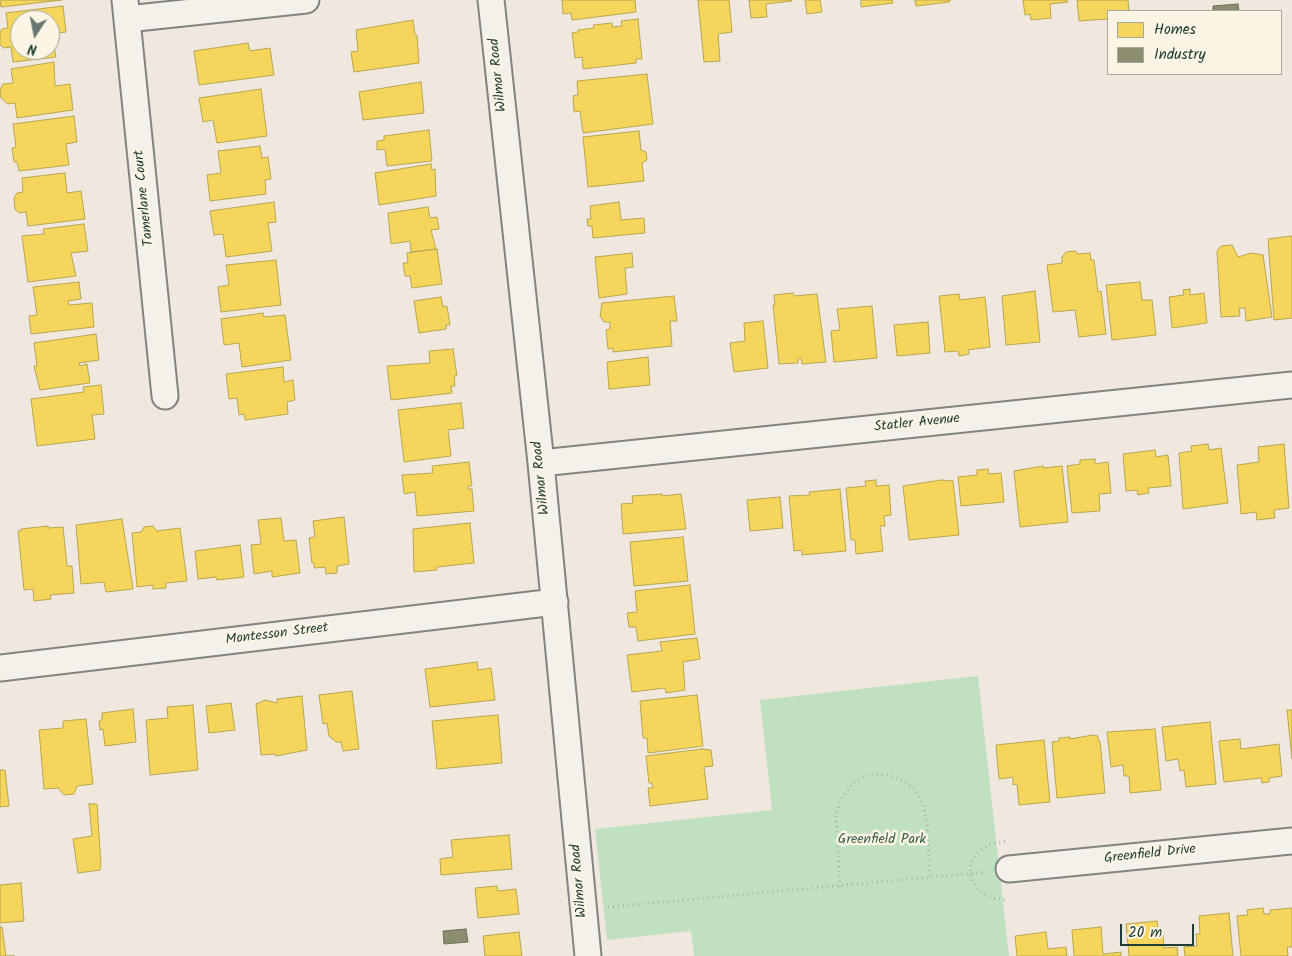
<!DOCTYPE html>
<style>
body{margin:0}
#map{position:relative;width:1292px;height:956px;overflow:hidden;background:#f0e7df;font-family:Kalam,sans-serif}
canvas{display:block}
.legend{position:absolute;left:1107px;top:10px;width:175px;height:65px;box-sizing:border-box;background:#fcf5e5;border:1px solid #a4ab9e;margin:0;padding:6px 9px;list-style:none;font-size:15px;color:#1f3d34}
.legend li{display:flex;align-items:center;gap:10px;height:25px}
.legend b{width:25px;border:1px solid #a4ab9e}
.north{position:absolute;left:10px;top:10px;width:50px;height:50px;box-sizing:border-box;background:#fcf5e5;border:1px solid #a4ab9e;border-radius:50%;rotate:191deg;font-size:14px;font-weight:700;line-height:20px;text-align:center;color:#1f3d34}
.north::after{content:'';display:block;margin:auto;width:18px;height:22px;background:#687870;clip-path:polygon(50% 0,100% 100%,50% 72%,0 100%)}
.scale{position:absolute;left:1120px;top:924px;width:74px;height:22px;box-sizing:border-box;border:2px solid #1f3d34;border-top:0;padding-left:6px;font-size:15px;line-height:18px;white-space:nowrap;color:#1f3d34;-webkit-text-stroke:4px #fcf5e5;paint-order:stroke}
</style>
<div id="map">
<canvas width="1292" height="956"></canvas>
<ul class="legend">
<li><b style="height:14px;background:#f6d55c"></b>Homes</li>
<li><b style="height:14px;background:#8c8c6e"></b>Industry</li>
</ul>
<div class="north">N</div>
<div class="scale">20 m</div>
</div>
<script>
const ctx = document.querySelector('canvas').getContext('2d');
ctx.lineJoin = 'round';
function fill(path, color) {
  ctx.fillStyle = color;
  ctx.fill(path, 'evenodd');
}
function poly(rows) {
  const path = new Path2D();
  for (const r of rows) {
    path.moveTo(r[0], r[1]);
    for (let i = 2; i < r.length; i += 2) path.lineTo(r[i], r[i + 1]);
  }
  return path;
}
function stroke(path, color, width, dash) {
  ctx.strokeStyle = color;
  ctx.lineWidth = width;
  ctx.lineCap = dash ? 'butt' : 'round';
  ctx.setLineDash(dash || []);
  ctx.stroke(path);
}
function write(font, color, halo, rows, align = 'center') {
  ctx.font = font + ' Kalam,sans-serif';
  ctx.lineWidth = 5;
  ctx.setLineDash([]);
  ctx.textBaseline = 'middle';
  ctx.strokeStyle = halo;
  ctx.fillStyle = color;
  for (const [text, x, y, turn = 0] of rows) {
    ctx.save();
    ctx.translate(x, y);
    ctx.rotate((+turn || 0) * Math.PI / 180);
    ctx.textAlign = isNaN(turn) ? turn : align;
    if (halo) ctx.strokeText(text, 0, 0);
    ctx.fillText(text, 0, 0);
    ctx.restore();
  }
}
const green = poly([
 [978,676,1009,956,694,956,691,931,607,940,595,829,772,810,760,700]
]);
const homes = poly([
 [0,0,62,0,1,7,0,0],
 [562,0,635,0,636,12,572,20,571,13,563,14,562,0],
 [698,0,729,0,732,32,718,34,720,61,704,62,698,0],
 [749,0,792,0,792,1,766,4,767,17,751,18,749,0],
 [805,0,820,0,822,12,807,14,805,0],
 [861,0,892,0,893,3,861,7,861,0],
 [915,0,951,0,949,2,916,6,915,0],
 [1023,0,1067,0,1068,2,1050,4,1051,18,1031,20,1030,14,1025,15,1023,0],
 [1077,0,1128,0,1129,11,1108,11,1108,19,1079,21,1077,0],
 [63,6,66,32,52,34,56,57,13,62,11,47,4,48,0,45,0,32,2,29,8,28,6,13,63,6],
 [20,20,50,20,50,50,20,50,20,20],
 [638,19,642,59,636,59,636,63,583,69,582,57,575,58,572,33,578,32,578,30,594,28,593,25,612,23,612,27,622,26,621,21,638,19],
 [413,20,415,35,417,35,419,63,354,72,351,52,358,51,356,30,413,20],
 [248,43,250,51,270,48,274,75,199,85,194,51,248,43],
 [54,62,55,86,70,84,73,110,17,118,15,103,8,104,1,98,0,90,3,84,13,83,11,69,54,62],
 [647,74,653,124,583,133,580,111,574,112,573,96,578,95,577,81,647,74],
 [421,82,424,113,363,120,359,92,421,82],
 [261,89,267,136,217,143,213,120,203,122,199,98,261,89],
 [74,116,77,142,66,144,69,165,19,171,17,162,14,162,12,148,16,147,13,124,74,116],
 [429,130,432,161,387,166,385,149,377,150,377,141,384,140,384,136,429,130],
 [639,131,641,150,646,152,647,160,642,163,644,181,588,187,583,137,639,131],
 [260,146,262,158,268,157,271,179,265,180,266,194,210,201,207,175,221,173,218,151,260,146],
 [431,164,432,170,435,169,436,196,379,205,375,173,431,164],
 [65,173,67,193,81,191,85,219,28,226,26,212,19,213,15,209,14,198,17,193,23,192,22,178,65,173],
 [274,202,276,222,268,223,272,251,226,257,223,234,214,235,210,211,274,202],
 [619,202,621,220,644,218,645,233,593,238,592,226,588,226,587,219,591,219,590,206,619,202],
 [428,207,430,218,437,217,439,229,431,230,436,249,411,252,410,241,391,244,388,213,428,207],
 [84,224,88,251,71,253,76,276,28,282,22,236,44,234,43,229,84,224],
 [1292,236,1292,318,1274,320,1268,239,1292,236],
 [1232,245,1238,257,1251,253,1263,255,1272,317,1246,321,1245,308,1239,308,1240,316,1221,317,1217,251,1221,246,1232,245],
 [437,249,442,284,412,288,410,276,405,276,403,263,408,263,407,253,437,249],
 [1075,251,1078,254,1090,253,1091,260,1094,260,1098,292,1101,291,1106,334,1079,337,1075,310,1053,312,1047,265,1062,263,1062,257,1066,252,1075,251],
 [632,253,633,267,625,268,627,294,599,298,595,257,632,253],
 [276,260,281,305,221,312,218,287,229,285,226,265,276,260],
 [79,282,81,299,68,301,69,305,92,303,94,327,31,334,29,316,37,315,33,287,79,282],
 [1140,282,1142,300,1152,300,1156,335,1112,340,1106,285,1140,282],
 [1190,289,1190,295,1204,293,1207,323,1172,328,1169,297,1184,295,1183,290,1190,289],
 [1035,291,1040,342,1006,345,1002,296,1035,291],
 [793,293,794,296,817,294,826,362,802,364,801,358,798,359,798,363,779,364,773,305,775,305,774,295,793,293],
 [959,294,960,300,985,297,990,347,968,350,969,354,959,356,958,351,945,352,939,296,959,294],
 [674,296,677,321,670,321,672,346,613,352,613,348,608,349,606,330,610,329,610,322,604,322,600,316,602,303,674,296],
 [441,297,443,307,447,306,450,325,446,325,446,329,419,333,414,301,441,297],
 [872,306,877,358,834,362,831,331,840,330,837,309,872,306],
 [263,313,264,317,285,315,291,360,242,367,239,343,224,345,221,319,263,313],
 [763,321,768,368,734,372,730,343,745,341,744,323,763,321],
 [928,322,930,353,897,356,894,325,928,322],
 [96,334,99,360,79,363,80,366,87,364,90,383,40,390,34,366,37,366,34,343,96,334],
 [453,349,457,376,454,376,455,386,451,386,452,393,391,400,387,366,430,363,429,351,453,349],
 [648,357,650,385,609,389,607,362,648,357],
 [283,367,284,382,293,380,295,400,287,402,288,414,245,420,244,414,239,415,237,398,229,399,226,374,283,367],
 [101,385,104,414,92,415,95,439,37,446,31,399,84,392,83,387,101,385],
 [461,403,464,428,448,430,451,456,404,462,398,410,461,403],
 [1208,444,1209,450,1221,448,1228,503,1183,509,1179,453,1192,451,1191,446,1208,444],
 [1284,444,1289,508,1274,510,1275,518,1257,520,1256,512,1241,514,1237,465,1259,462,1258,447,1284,444],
 [1155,450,1156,457,1168,455,1171,486,1148,488,1149,493,1138,495,1137,490,1126,491,1123,454,1155,450],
 [1095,459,1095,464,1108,462,1111,493,1099,494,1100,511,1072,513,1067,466,1080,464,1080,460,1095,459],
 [469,462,472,486,468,486,468,489,472,489,474,511,417,516,415,492,404,494,402,475,433,473,432,466,469,462],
 [1043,466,1043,468,1062,466,1068,522,1020,527,1014,471,1043,466],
 [988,469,989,474,1001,473,1004,502,961,506,958,477,977,475,977,470,988,469],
 [876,480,876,486,889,485,891,515,884,516,885,526,880,526,883,551,856,554,855,540,851,540,846,488,866,486,865,481,876,480],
 [941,480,953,481,959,535,909,540,903,486,941,480],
 [840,489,846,551,802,555,802,550,794,551,789,496,810,495,809,492,840,489],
 [662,494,662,496,681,494,686,529,623,534,621,504,633,503,632,496,662,494],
 [780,497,783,528,750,531,747,500,780,497],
 [344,517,349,564,337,566,337,573,326,574,325,567,314,568,314,563,312,563,309,538,315,537,313,521,344,517],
 [281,518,284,541,296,540,300,573,272,577,272,571,254,574,251,545,261,544,258,520,281,518],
 [122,519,133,589,106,592,104,582,81,584,76,525,122,519],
 [470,523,474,563,437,567,437,570,414,572,413,529,470,523],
 [48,526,48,528,63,527,67,566,72,566,74,593,50,595,51,599,34,601,33,589,24,590,18,531,21,531,21,529,48,526],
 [153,526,157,531,180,528,187,581,166,583,166,588,153,589,153,585,137,587,132,533,141,532,144,527,153,526],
 [683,537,688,581,634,586,630,542,683,537],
 [240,545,244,577,217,580,216,577,198,579,195,551,240,545],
 [690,585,695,634,638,641,636,627,629,627,627,613,637,612,635,591,690,585],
 [697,638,700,659,683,662,685,690,666,693,665,688,632,692,627,655,662,651,660,642,697,638],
 [477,662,478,670,491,668,495,700,430,707,425,669,477,662],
 [352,691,359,749,343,751,341,742,336,742,329,736,327,723,323,724,319,695,352,691],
 [697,695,703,746,648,753,647,738,643,738,640,701,697,695],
 [302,696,307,750,276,756,275,754,261,755,256,704,265,700,277,703,277,699,302,696],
 [231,703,235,730,209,733,206,706,231,703],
 [193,705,198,770,150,775,146,720,168,718,167,707,193,705],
 [133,709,136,742,105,746,103,729,100,730,99,721,102,720,102,713,133,709],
 [1287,710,1292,710,1292,759,1287,710],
 [498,715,502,763,437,769,432,721,498,715],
 [86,719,93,784,77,786,74,794,64,795,58,788,44,789,39,730,63,728,63,721,86,719],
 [1210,722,1216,784,1186,787,1184,770,1180,771,1178,759,1166,761,1162,727,1210,722],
 [1155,729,1161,790,1130,793,1129,776,1124,776,1123,765,1111,767,1107,732,1155,729],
 [1093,735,1098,736,1098,741,1100,741,1105,793,1057,798,1052,742,1059,741,1059,738,1070,737,1070,739,1093,735],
 [1240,739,1241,749,1279,744,1282,776,1269,778,1269,782,1262,783,1261,778,1224,782,1219,741,1240,739],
 [1044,740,1050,802,1019,805,1017,784,1013,785,1013,777,999,779,996,745,1044,740],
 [702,749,711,750,713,766,704,767,708,799,650,806,648,788,653,788,652,783,649,783,646,756,702,749],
 [0,770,5,770,9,806,0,807,0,770],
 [89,804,97,804,101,864,100,870,78,873,73,839,92,836,89,804],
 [509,835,512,869,441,875,440,859,453,857,451,840,509,835],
 [21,883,24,921,0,923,0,885,21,883],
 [497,886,498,891,516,889,519,914,478,918,475,888,497,886],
 [1263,908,1264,914,1270,914,1270,910,1292,908,1292,947,1287,947,1288,956,1241,956,1237,916,1248,915,1247,910,1263,908],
 [1229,913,1233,956,1185,956,1184,947,1197,946,1196,934,1200,934,1199,916,1229,913],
 [1157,921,1159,935,1163,935,1164,948,1177,947,1178,956,1129,956,1126,924,1157,921],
 [0,927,2,927,6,956,15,956,0,956,0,927],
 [1101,927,1103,954,1121,952,1121,956,1074,956,1072,930,1101,927],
 [519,932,522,956,485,956,483,936,519,932],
 [1046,932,1048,949,1066,947,1067,956,1017,956,1015,936,1046,932]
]);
const industry = poly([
 [1238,4,1239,11,1213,11,1213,6,1238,4],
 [466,929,468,942,444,944,443,931,466,929]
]);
const path = poly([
 [1005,841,988,845,978,852,971,862,970,874,973,883,981,892,992,898,1008,900],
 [840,887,836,813,842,797,855,781,871,774,889,775,904,781,915,790,923,805,927,822,930,878],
 [608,907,986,872]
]);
const street = poly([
 [125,0,165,396],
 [491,0,541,463,588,956],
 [127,19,306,0],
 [541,463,1292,385],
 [0,668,555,602],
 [1009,869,1292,841]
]);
const streetNames = [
 ["Wilmar Road",499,75,-96],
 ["Tamerlane Court",145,198,-96],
 ["Statler Avenue",917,424,-6],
 ["Wilmar Road",542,478,-96],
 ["Montesson Street",277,635,-7],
 ["Greenfield Drive",1150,855,-6],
 ["Wilmar Road",580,881,-95]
];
const parkNames = [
 ["Greenfield Park",882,841]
];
fill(green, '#c0e1c1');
fill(homes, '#f6d55c');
stroke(homes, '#b6a750', 1);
fill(industry, '#8c8c6e');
stroke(industry, '#6b745d', 1);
stroke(street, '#83847f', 29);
stroke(path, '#afb1ab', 3, [1, 4]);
stroke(street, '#f4f0ea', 25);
write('14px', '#1f3d34', '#fcf5e5', streetNames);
write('14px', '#375d4b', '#fcf5e5', parkNames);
</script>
